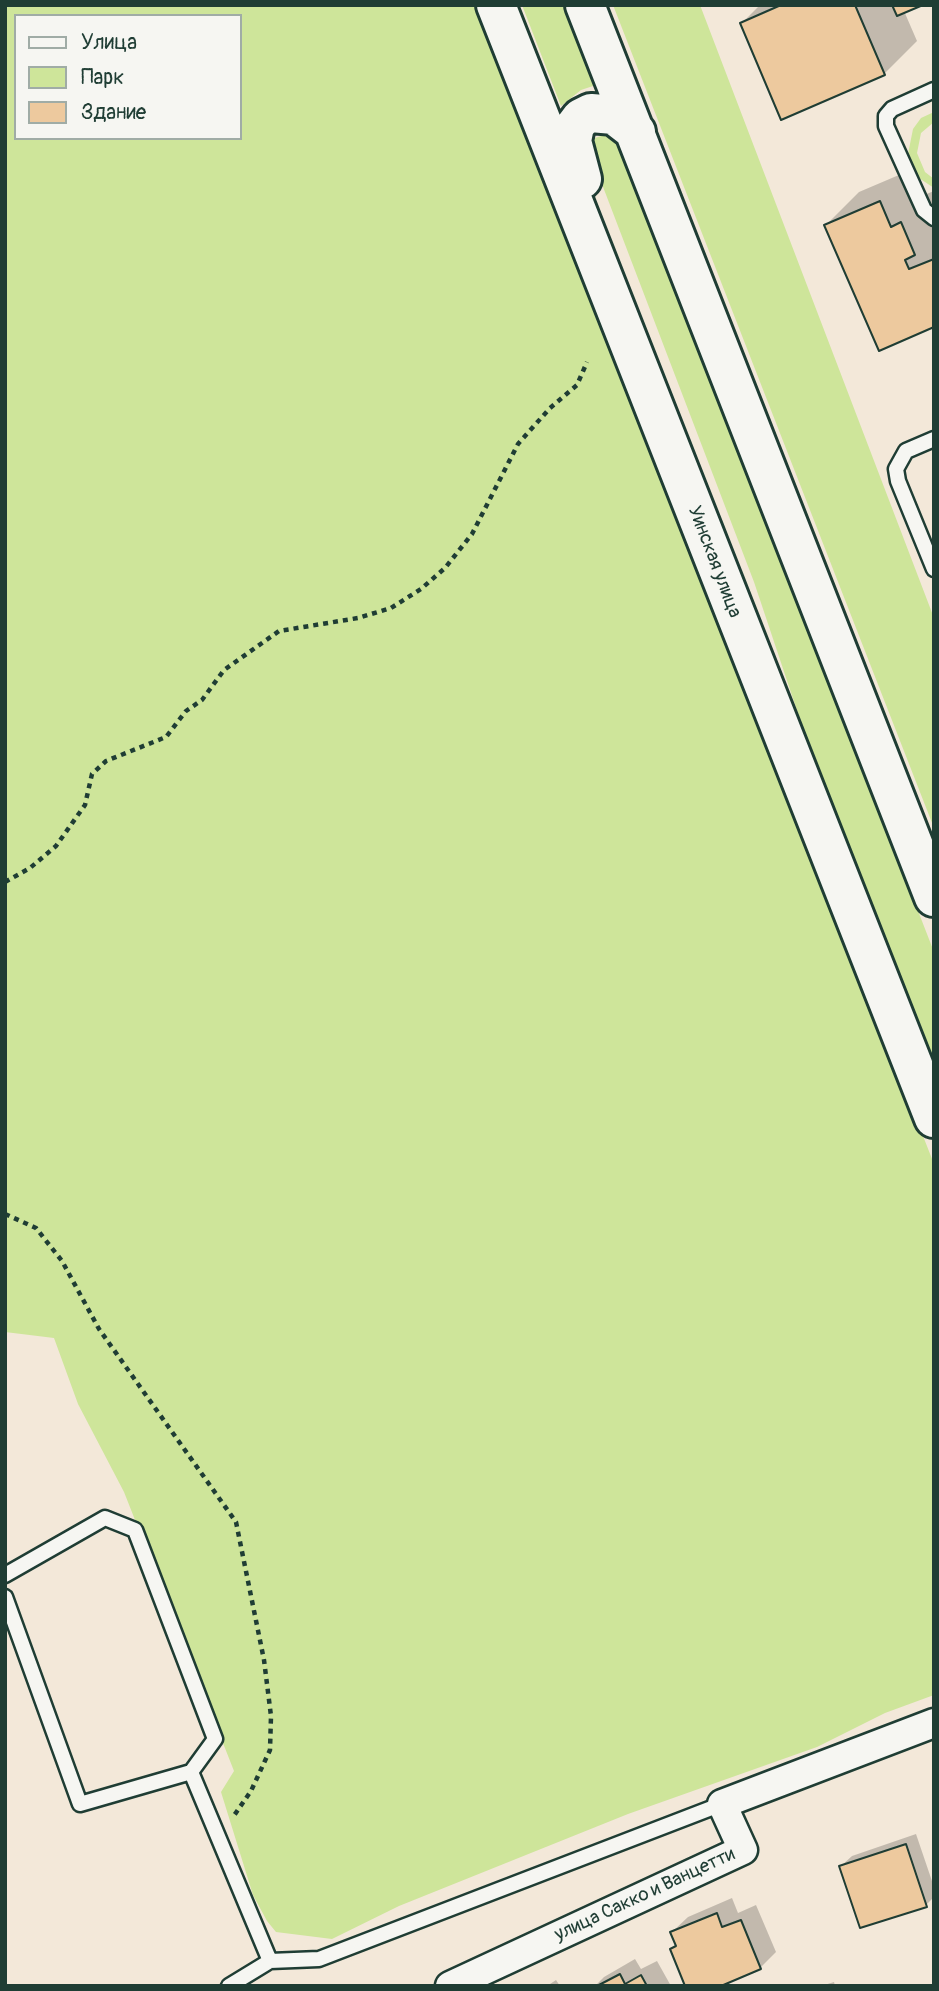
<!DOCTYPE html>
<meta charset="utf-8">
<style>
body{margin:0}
#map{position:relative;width:939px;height:1991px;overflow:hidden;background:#f3e8d9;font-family:Pangolin,sans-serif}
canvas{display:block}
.frame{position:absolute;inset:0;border:7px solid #1f3d34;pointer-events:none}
.legend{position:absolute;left:14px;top:14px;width:228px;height:126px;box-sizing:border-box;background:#f6f6f2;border:2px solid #a0aca6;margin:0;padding:9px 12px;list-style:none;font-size:21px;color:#1f3d34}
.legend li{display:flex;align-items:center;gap:14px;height:35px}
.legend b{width:35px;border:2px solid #a0aca6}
</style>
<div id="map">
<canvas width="939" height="1991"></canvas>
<div class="frame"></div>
<ul class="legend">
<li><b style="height:9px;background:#f6f6f2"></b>Улица</li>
<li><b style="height:19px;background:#cee59a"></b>Парк</li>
<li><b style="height:19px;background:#edc99e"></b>Здание</li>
</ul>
</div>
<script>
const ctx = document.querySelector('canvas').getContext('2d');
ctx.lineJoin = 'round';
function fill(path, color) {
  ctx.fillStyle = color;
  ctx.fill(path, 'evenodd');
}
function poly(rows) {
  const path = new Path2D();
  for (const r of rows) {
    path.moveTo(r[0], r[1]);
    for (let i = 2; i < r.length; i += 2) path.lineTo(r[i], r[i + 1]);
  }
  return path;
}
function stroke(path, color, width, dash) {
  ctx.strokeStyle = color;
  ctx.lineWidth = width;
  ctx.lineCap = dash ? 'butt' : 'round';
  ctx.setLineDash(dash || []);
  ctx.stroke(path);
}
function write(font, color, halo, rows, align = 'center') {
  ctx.font = font + ' Pangolin,sans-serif';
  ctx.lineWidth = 5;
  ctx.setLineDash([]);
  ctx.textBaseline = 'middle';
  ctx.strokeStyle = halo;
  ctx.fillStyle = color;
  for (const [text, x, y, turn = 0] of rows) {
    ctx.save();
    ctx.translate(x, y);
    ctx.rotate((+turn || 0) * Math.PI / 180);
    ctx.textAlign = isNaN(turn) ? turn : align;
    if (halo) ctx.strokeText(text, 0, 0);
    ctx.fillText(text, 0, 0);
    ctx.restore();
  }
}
const green = poly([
 [5,5,480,5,934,1164,934,1695,885,1713,817,1747,628,1814,399,1906,332,1939,276,1932,267,1921,253,1895,221,1792,234,1771,124,1492,78,1404,54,1338,5,1332],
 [16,16,240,16,240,138,16,138],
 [522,5,566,5,596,85,581,90,561,106],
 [613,5,700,5,934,618,934,828],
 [934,112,934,122,921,133,917,153,925,172,934,179,934,188,919,178,908,154,913,129,921,118],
 [607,134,613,136,622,148,934,952,934,1078,831,812,754,582,592,158,591,144,595,138]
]);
const shadow = poly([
 [760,5,919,5,904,11,917,41,884,74,742,23],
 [913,169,924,195,934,191,934,325,826,225,859,192],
 [916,1834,934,1887,934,1897,926,1905,841,1866,852,1856],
 [732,1898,738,1913,756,1905,776,1952,760,1968,672,1949,677,1944,672,1932,688,1917],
 [635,1959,641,1969,657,1961,671,1986,595,1986,604,1977],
 [556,1980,560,1986,547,1986],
 [834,1982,835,1986,821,1986]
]);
const building = poly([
 [781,5,855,5,885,75,781,120,740,23,781,5],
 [892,5,923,5,897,16,892,5],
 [880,201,891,227,901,222,915,255,905,260,909,269,934,259,934,327,879,351,824,225,880,201],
 [906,1844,927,1907,860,1928,839,1866,906,1844],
 [717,1913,722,1927,741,1920,761,1969,721,1986,685,1986,670,1949,676,1946,670,1932,717,1913],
 [620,1974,625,1984,641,1975,647,1986,597,1986,620,1974]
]);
const path = poly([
 [5,882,30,868,56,846,85,805,92,774,106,761,166,737,186,711,202,700,224,670,279,631,358,618,391,608,421,589,445,568,472,534,518,444,550,408,577,385,587,362],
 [5,1214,36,1228,62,1261,99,1329,236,1522,264,1660,271,1716,270,1750,251,1791,233,1817]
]);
const lane = poly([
 [934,90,892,109,886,116,886,126,924,210,934,218],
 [934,439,906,451,896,469,898,481,934,569],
 [5,1575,105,1518,135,1530,215,1739,191,1772,80,1804,5,1597],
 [191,1772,270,1961,319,1959,722,1804],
 [229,1986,270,1961]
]);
const street = poly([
 [450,1986,743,1850,722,1804,934,1723]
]);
const primary = poly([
 [496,5,934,1118],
 [585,5,934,897],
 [582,179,572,141,575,126,581,118,591,113,614,115,636,132]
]);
const streetNames = [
 ["Уинская улица",714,562,69],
 ["улица Сакко и Ванцетти",645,1895,-25]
];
fill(green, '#cee59a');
fill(shadow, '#0003');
fill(building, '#edc99e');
stroke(building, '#1f3d34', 2);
stroke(lane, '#1f3d34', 19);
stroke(street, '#1f3d34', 33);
stroke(primary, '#1f3d34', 44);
stroke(path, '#1f3d34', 4.5, [5, 5]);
stroke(lane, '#f6f6f2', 14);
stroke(street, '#f6f6f2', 28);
stroke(primary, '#f6f6f2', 38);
write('19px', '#1f3d34', '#f6f6f2', streetNames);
</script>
